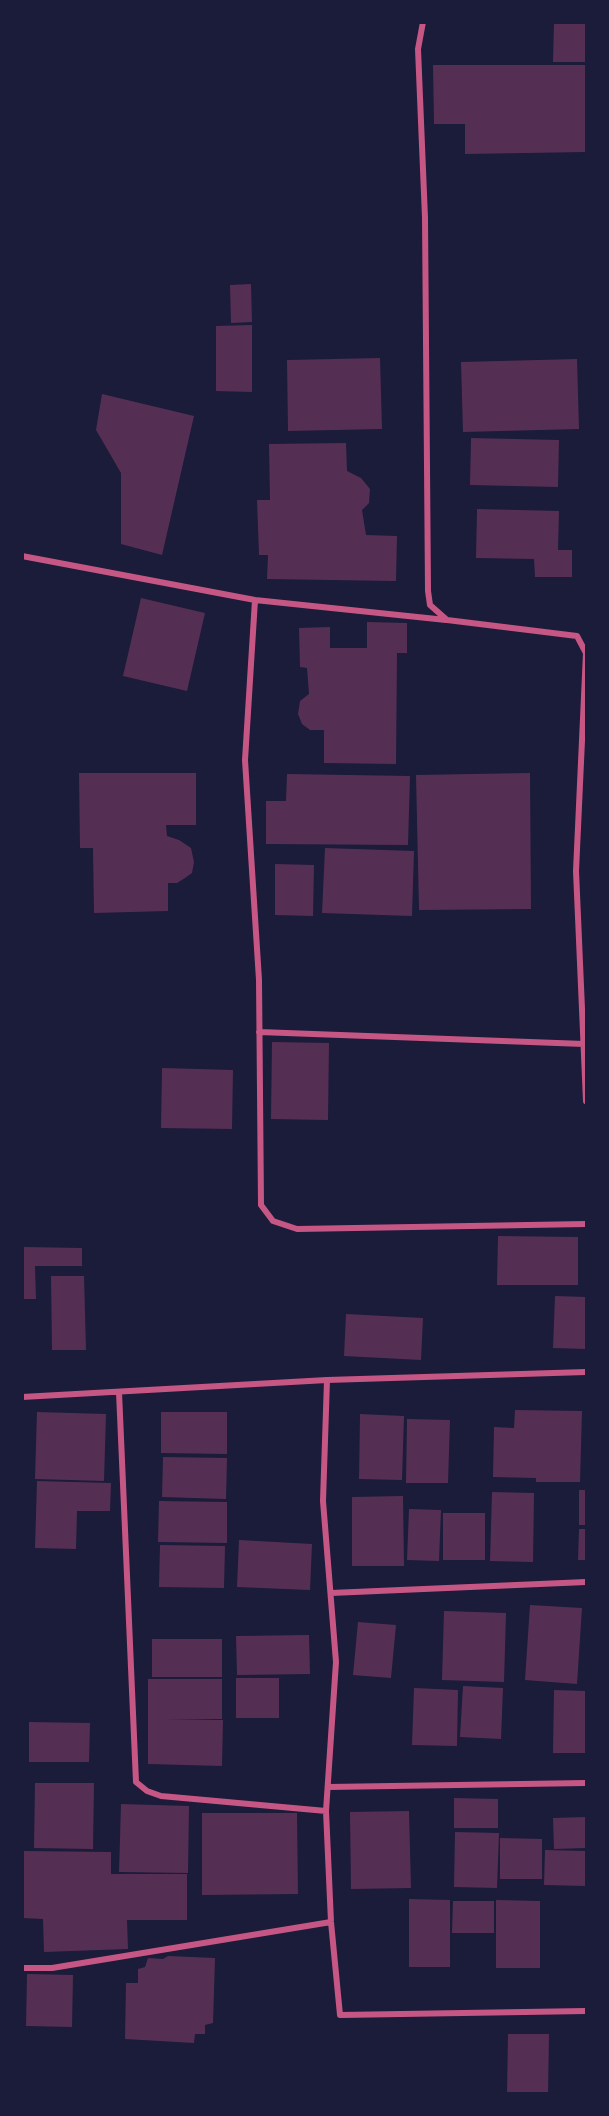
<!DOCTYPE html>
<style>
body{margin:0}
#map{position:relative;width:609px;height:2116px;overflow:hidden;background:#1b1b3a;font-family:Manrope,sans-serif}
canvas{display:block}
.frame{position:absolute;inset:0;border:24px solid #1b1b3a;pointer-events:none}
</style>
<div id="map">
<canvas width="609" height="2116"></canvas>
<div class="frame"></div>
</div>
<script>
const ctx = document.querySelector('canvas').getContext('2d');
ctx.lineJoin = 'round';
function fill(path, color) {
  ctx.fillStyle = color;
  ctx.fill(path, 'evenodd');
}
function poly(rows) {
  const path = new Path2D();
  for (const r of rows) {
    path.moveTo(r[0], r[1]);
    for (let i = 2; i < r.length; i += 2) path.lineTo(r[i], r[i + 1]);
  }
  return path;
}
function stroke(path, color, width, dash) {
  ctx.strokeStyle = color;
  ctx.lineWidth = width;
  ctx.lineCap = dash ? 'butt' : 'round';
  ctx.setLineDash(dash || []);
  ctx.stroke(path);
}
const building = poly([
 [554,22,586,22,586,62,553,62],
 [433,65,585,65,586,152,465,154,465,124,434,124],
 [251,284,252,322,231,323,230,285],
 [252,325,252,392,216,391,216,326],
 [380,358,382,429,288,431,287,360],
 [577,359,579,429,463,432,461,362],
 [102,394,194,416,162,555,121,544,121,473,96,430],
 [471,438,559,440,558,487,470,485],
 [346,443,347,471,361,478,370,489,369,503,362,510,366,535,397,536,396,581,267,579,268,555,259,555,257,500,270,500,269,444],
 [477,509,559,511,558,550,572,550,572,577,535,577,534,559,476,558],
 [141,598,205,613,187,691,123,676],
 [367,622,407,623,407,653,397,653,396,764,324,763,324,730,310,730,302,724,298,714,300,701,309,694,307,668,300,667,299,628,330,627,330,648,367,648],
 [79,773,196,773,196,825,166,825,167,836,179,840,191,848,194,862,192,873,185,878,177,883,168,883,168,911,94,913,93,848,80,848],
 [530,773,531,909,419,910,416,775],
 [287,774,410,776,408,845,266,844,266,801,286,801],
 [325,848,414,851,412,916,322,913],
 [275,864,314,865,313,916,275,915],
 [272,1042,329,1043,328,1120,271,1119],
 [162,1068,233,1070,232,1129,161,1128],
 [498,1236,578,1237,578,1285,497,1285],
 [22,1247,82,1248,82,1266,35,1266,36,1299,22,1299],
 [51,1276,84,1276,86,1350,52,1350],
 [555,1296,586,1297,586,1349,553,1348],
 [346,1314,423,1318,421,1360,344,1356],
 [515,1410,582,1411,580,1482,536,1482,536,1478,493,1477,494,1427,514,1428],
 [37,1412,106,1414,104,1481,35,1479],
 [161,1412,227,1412,227,1454,161,1453],
 [360,1414,404,1416,402,1480,359,1479],
 [407,1419,450,1420,448,1483,406,1483],
 [163,1457,227,1458,226,1499,162,1497],
 [37,1481,111,1483,110,1511,77,1511,76,1549,35,1548],
 [579,1490,586,1490,586,1525,579,1525],
 [492,1492,534,1493,533,1562,490,1561],
 [403,1496,404,1566,352,1566,352,1497],
 [159,1501,227,1502,227,1543,158,1542],
 [409,1509,441,1510,439,1561,407,1560],
 [443,1513,485,1513,485,1560,443,1560],
 [579,1529,586,1529,586,1560,578,1560],
 [239,1540,312,1544,310,1590,237,1587],
 [160,1545,225,1546,224,1588,159,1587],
 [530,1605,582,1608,577,1684,525,1680],
 [444,1611,506,1613,504,1682,442,1680],
 [358,1622,396,1625,391,1678,353,1675],
 [309,1635,310,1674,237,1675,236,1636],
 [152,1639,222,1639,222,1677,152,1677],
 [236,1678,279,1678,279,1718,236,1718],
 [148,1679,222,1679,222,1719,167,1720,223,1720,222,1766,148,1764],
 [463,1686,503,1688,501,1739,460,1737],
 [414,1688,458,1690,457,1746,412,1745],
 [554,1690,586,1691,586,1753,553,1753],
 [29,1722,90,1723,89,1762,29,1762],
 [35,1783,94,1783,93,1849,34,1848],
 [454,1798,498,1799,498,1828,454,1828],
 [121,1804,189,1806,188,1873,119,1872],
 [409,1811,411,1888,351,1889,350,1812],
 [202,1813,297,1813,298,1894,202,1895],
 [586,1817,586,1848,554,1849,553,1818],
 [455,1832,499,1833,497,1888,454,1887],
 [500,1838,542,1839,542,1879,500,1879],
 [545,1850,586,1851,586,1886,544,1885],
 [23,1851,111,1852,111,1874,187,1874,187,1920,127,1920,128,1949,44,1952,43,1919,22,1918],
 [409,1899,450,1900,450,1967,409,1967],
 [496,1900,540,1901,540,1968,496,1968],
 [453,1901,494,1901,494,1933,452,1933],
 [168,1956,215,1958,213,2023,205,2025,205,2034,195,2034,194,2043,125,2039,126,1983,138,1983,138,1969,145,1967,148,1958,163,1959],
 [27,1974,73,1975,72,2027,26,2026],
 [508,2034,549,2034,548,2094,507,2094]
]);
const minor = poly([
 [423,22,418,49,425,218,428,591,430,605,447,620,577,636,586,653,576,871,586,1101],
 [22,556,255,600,446,620],
 [255,600,245,760,259,980,261,1205,273,1221,297,1229,586,1224],
 [259,1032,584,1044],
 [327,1380,323,1501,336,1662,326,1811,331,1922,340,2015,586,2011],
 [119,1392,136,1782,147,1791,161,1796,326,1811],
 [22,1397,327,1380,586,1372],
 [331,1593,586,1582],
 [328,1787,586,1783],
 [22,1968,52,1968,331,1922]
]);
fill(building, '#542f53');
stroke(minor, '#c65784', 6);
</script>
